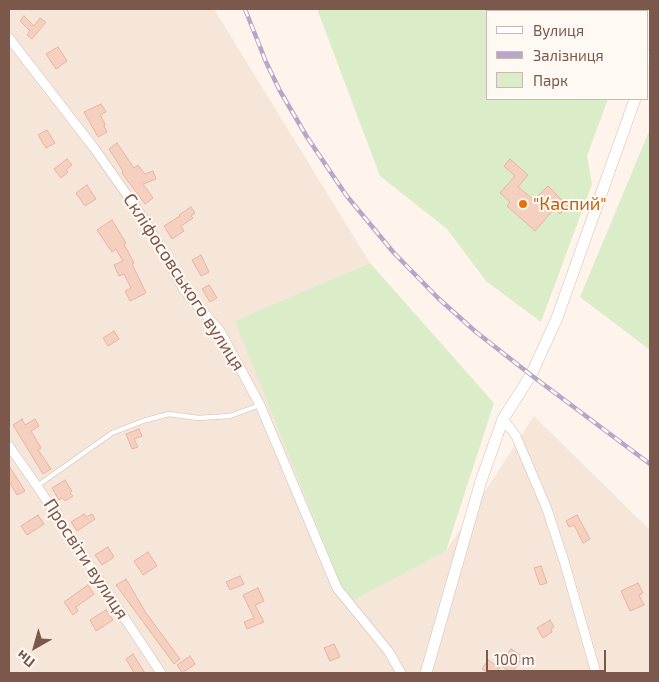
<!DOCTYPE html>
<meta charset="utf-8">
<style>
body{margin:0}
#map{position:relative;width:659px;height:682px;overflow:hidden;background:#fef4eb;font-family:"Exo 2",sans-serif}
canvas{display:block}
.frame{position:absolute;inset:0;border:10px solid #7c574b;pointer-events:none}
.legend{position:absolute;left:486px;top:10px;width:162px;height:90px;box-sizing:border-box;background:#fff9f3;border:1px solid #cbb8b0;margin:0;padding:6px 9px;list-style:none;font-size:15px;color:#7c574b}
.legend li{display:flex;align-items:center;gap:10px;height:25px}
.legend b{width:25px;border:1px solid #cbb8b0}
.north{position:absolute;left:10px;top:622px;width:50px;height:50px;-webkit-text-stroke:4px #fff9f3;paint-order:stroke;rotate:218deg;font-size:14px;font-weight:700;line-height:20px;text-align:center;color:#7c574b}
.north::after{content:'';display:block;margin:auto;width:18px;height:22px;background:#7c574b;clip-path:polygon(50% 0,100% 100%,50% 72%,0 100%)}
.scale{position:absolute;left:486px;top:650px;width:120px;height:22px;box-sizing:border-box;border:2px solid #7c574b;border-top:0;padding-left:6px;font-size:15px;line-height:18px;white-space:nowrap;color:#7c574b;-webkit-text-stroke:4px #fff9f3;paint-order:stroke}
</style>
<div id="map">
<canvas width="659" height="682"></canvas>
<div class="frame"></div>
<ul class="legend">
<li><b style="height:6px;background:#fff"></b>Вулиця</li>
<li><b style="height:6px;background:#b6a7ca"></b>Залізниця</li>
<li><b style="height:14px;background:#dbedc8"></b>Парк</li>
</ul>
<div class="north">Пн</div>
<div class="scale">100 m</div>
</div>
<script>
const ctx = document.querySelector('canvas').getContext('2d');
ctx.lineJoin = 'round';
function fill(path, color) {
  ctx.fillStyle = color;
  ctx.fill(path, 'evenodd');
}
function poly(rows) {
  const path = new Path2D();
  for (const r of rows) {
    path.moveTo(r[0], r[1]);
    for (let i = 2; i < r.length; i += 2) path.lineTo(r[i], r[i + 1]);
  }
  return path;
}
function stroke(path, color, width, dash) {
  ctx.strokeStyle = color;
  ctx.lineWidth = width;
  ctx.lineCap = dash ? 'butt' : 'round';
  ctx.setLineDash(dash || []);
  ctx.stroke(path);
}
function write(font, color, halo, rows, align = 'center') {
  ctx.font = font + ' "Exo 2",sans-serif';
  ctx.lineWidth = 4;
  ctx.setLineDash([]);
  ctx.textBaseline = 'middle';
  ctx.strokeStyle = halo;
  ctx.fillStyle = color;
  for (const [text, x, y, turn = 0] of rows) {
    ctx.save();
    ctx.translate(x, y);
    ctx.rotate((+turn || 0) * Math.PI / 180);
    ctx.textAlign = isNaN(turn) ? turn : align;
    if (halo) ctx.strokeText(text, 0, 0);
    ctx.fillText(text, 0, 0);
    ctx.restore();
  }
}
const residential = poly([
 [9,9,214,9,370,263,236,322,446,551,534,416,650,530,650,673,9,673]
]);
const green = poly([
 [317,9,640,9,639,11,488,11,488,99,608,99,587,156,592,184,541,322,486,281,447,229,380,176],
 [650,129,650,350,580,297],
 [370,263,494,403,446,551,348,603,235,321]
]);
const building = poly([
 [24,16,34,26,40,18,46,22,32,39,27,35,30,31,20,21,24,16],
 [58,47,67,61,56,69,46,54,58,47],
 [101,104,106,112,100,115,105,124,104,126,107,132,98,137,84,112,101,104],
 [47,130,55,143,46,148,38,135,47,130],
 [117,143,134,168,138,165,145,174,153,171,156,179,143,184,153,198,145,204,122,173,123,171,109,149,117,143],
 [67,159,72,165,66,170,68,172,61,178,54,169,67,159],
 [510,159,528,175,518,187,534,200,548,186,568,206,560,214,554,209,535,231,507,206,510,202,500,193,515,176,504,166,510,159],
 [87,185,96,199,85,206,76,193,87,185],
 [191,207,195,213,191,216,193,218,181,226,184,231,172,239,164,226,180,216,179,215,191,207],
 [112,220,126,243,124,244,134,263,132,264,146,293,130,301,125,291,131,288,124,274,119,276,114,265,123,261,116,249,112,252,97,230,112,220],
 [201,255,209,272,201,276,192,260,201,255],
 [209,285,217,298,210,302,202,289,209,285],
 [114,331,119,339,108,346,103,338,114,331],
 [22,419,25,425,35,419,39,426,31,431,41,448,38,450,51,469,43,474,13,425,22,419],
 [139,429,142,436,134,439,138,447,132,449,126,434,139,429],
 [9,466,25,491,17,495,9,482,9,466],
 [65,480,72,491,70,493,73,496,65,501,62,498,59,500,52,488,65,480],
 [84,514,86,517,92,514,95,519,77,531,71,522,84,514],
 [38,515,44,524,27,535,21,526,38,515],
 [577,515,590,539,583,543,574,525,569,527,566,521,577,515],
 [108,547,114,557,102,565,95,555,108,547],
 [148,552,157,566,143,575,134,561,148,552],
 [541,566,547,583,540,585,534,568,541,566],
 [240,576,244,584,230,590,226,582,240,576],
 [126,579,146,613,180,659,174,664,116,585,126,579],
 [638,583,643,593,639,595,644,605,630,611,621,591,638,583],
 [88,585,94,594,76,607,78,611,73,615,64,602,88,585],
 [258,588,264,601,255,605,264,622,247,629,244,622,254,618,243,595,258,588],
 [106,610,113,620,96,631,90,620,106,610],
 [550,620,554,627,551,629,552,632,543,638,537,628,550,620],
 [334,644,340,657,330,661,324,648,334,644],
 [511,649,523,657,512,673,500,665,511,649],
 [133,654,145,673,134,673,126,659,133,654],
 [190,656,195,664,182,673,177,665,190,656],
 [488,660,500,668,496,673,489,673,482,669,488,660]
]);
const lane = poly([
 [37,486,112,433,143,421,169,414,198,418,230,416,260,405]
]);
const street = poly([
 [9,38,94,148,144,219,184,290,220,331,260,405,337,588,389,652,401,673],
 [503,419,516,436,547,509,564,561,596,673],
 [9,446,37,486,161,673]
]);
const secondary = poly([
 [648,62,650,55],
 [426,673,481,481,503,419,531,375,557,318,635,99]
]);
const rail = poly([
 [245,9,266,62,280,91,307,137,346,195,394,253,438,298,476,332,531,375,650,464]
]);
const markers = [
 [523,204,5,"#e8710a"]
];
const foodNames = [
 ["\"Каспий\"",533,204]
];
const streetNames = [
 ["Скліфосовського вулиця",184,282,57],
 ["Просвіти вулиця",86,559,57]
];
fill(residential, '#f6e6d9');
fill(green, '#dbedc8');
fill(building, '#f5d0c1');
stroke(building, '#e8b4a0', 1);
stroke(lane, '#d4bdb2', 5.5);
stroke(street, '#d4bdb2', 10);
stroke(secondary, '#d9beb1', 12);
stroke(lane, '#fff', 4.5);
stroke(street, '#fff', 9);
stroke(secondary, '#fff', 11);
stroke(rail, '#b6a7ca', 4.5);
stroke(rail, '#fff9f3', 2.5, [8]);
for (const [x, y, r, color] of markers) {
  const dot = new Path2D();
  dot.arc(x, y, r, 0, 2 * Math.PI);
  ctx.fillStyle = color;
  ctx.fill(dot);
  stroke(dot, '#fff9f3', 2);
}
write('18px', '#c56008', '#fff9f3', foodNames, 'left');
write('18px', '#7c574b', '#fff9f3', streetNames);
</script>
